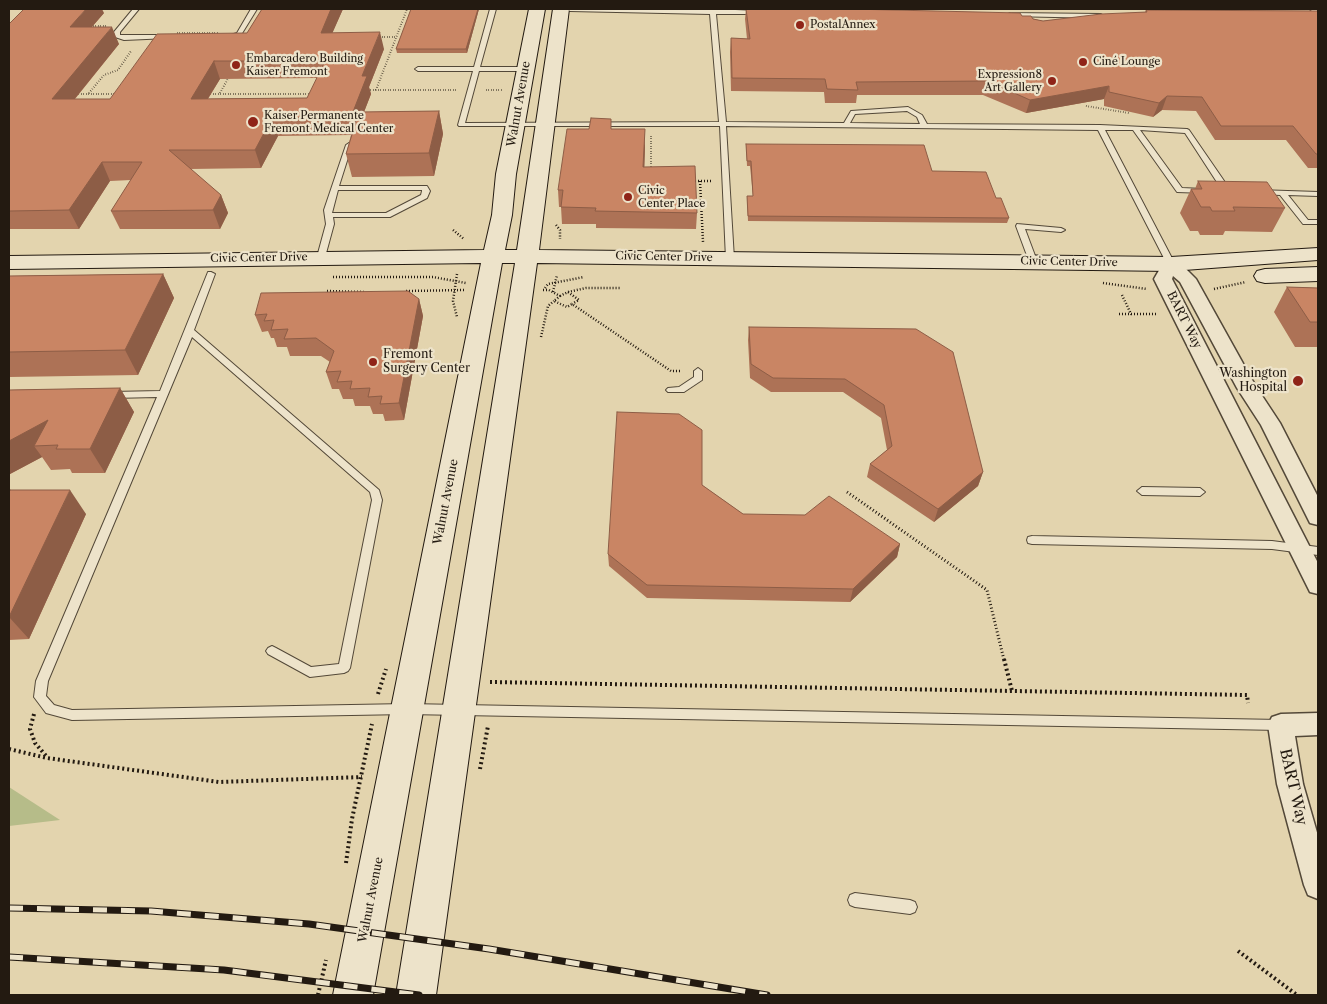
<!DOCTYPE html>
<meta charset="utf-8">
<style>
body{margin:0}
#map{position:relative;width:1327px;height:1004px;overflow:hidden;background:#e3d4ae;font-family:"Libre Caslon Text",serif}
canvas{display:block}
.frame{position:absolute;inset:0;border:10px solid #231a11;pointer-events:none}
</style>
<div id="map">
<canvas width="1327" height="1004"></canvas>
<div class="frame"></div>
</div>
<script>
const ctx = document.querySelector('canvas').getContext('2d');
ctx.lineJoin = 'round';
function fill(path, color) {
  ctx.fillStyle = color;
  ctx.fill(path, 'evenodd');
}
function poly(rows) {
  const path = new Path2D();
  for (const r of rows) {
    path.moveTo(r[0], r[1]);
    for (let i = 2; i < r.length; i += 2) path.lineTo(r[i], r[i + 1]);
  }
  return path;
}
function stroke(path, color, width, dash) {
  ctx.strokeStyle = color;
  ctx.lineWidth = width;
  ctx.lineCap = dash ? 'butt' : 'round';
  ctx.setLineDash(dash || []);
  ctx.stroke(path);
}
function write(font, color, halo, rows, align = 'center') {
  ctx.font = font + ' "Libre Caslon Text",serif';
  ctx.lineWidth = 4.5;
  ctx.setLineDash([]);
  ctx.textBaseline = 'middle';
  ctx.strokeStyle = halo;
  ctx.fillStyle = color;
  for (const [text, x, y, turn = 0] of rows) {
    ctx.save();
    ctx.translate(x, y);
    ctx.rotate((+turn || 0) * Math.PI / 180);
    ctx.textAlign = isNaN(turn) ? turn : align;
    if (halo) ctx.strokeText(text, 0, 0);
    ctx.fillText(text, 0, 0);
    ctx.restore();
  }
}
const green = poly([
 [9,787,60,820,9,826]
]);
const pathFar3 = poly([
 [93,26,106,26],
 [177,33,219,33],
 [377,37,396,37],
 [368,90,457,90],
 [376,90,407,9],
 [486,90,502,90],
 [89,93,104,75,118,70,131,51],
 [220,93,230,75],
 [76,94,117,94],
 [208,94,312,94],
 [1086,106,1129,113],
 [651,136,651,169]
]);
const pathFar2 = poly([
 [692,181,713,181],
 [700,181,703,242],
 [556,225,560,230,560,239],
 [453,230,464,239],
 [457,274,453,301,457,317],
 [333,277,433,277,466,283],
 [1103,283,1147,289],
 [545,288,548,284,584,277],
 [1214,289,1246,282],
 [543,290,549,290,560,296,554,301,567,307,572,304,671,371,681,371],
 [327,291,365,292],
 [406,291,465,290],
 [553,292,557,275],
 [568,292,586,288,621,288],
 [1122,295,1131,314,1158,314],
 [560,296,568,292,579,300,572,304],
 [1119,314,1131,314],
 [541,337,548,306,554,301]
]);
const pathFar1 = poly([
 [847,492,987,590,1004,660]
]);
const path = poly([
 [1004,659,1012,691],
 [490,682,1247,695,1248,703],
 [378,694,386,669],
 [34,714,30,729,35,743,47,757],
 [9,749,47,758,219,782,362,777],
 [480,769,488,726],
 [346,863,352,819,372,724],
 [1238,951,1297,995],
 [318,995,326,960]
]);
const service = poly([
 [133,9,139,9,120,32,120,35,167,35,169,36,169,38,124,40,115,37,114,32,133,9],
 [251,9,257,9,241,35,227,38,227,36,237,33,251,9],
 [490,9,496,9,480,67,525,67,528,69,525,71,479,71,465,123,719,122,710,14,570,11,567,9,713,9,758,11,761,13,760,14,716,14,726,122,844,123,851,111,908,107,922,115,927,124,1100,125,1187,129,1189,130,1231,191,1224,193,1185,133,1140,130,1182,188,1203,189,1206,189,1206,193,1177,192,1133,130,1105,130,1175,264,1171,266,1167,264,1098,130,726,126,734,259,730,261,726,259,720,126,459,126,458,125,473,71,418,71,415,69,418,67,474,67,490,9],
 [907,111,917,117,920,124,850,123,855,114,907,111],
 [1309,9,1315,9,1318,11,1318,15,1309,9],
 [1010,13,1101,14,1104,16,1101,18,1008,16,1008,14,1010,13],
 [349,143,352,145,339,186,427,186,430,191,427,198,390,217,333,217,334,224,325,257,324,259,318,259,317,257,326,224,324,210,346,145,349,143],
 [338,190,422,190,422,191,421,195,386,213,332,213,338,190],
 [1257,190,1318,192,1318,196,1288,195,1308,220,1318,220,1318,224,1303,224,1280,195,1260,194,1257,194,1257,190],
 [1017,224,1061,228,1065,230,1061,232,1025,229,1037,261,1033,263,1029,261,1016,226,1017,224],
 [208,272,211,272,215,274,194,330,379,490,382,500,350,668,348,671,344,673,310,677,268,654,266,651,268,648,272,646,276,648,311,667,339,664,372,500,370,492,192,337,48,681,46,696,54,705,72,710,407,704,1280,720,1284,721,1286,725,1284,729,1280,730,407,714,72,720,46,713,34,697,36,681,157,397,112,398,107,395,112,392,160,391,208,272],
 [698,368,702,371,702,380,684,392,668,392,666,390,668,388,679,387,694,377,694,371,698,368],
 [1142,487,1200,488,1205,492,1200,496,1142,495,1137,491,1142,487],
 [1032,536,1272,541,1318,547,1318,555,1272,549,1032,544,1028,543,1027,540,1028,537,1032,536],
 [855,893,910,900,915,902,917,907,915,912,910,914,855,907,850,905,848,900,850,895,855,893]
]);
const minor = poly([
 [1171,259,1177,260,1196,279,1255,385,1280,423,1318,497,1318,525,1310,523,1261,425,1237,388,1180,282,1173,276,1172,279,1318,563,1318,594,1310,592,1154,279,1165,260,1171,259],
 [1318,713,1318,735,1295,736,1303,784,1318,836,1318,899,1308,895,1304,885,1277,784,1268,725,1272,717,1281,714,1318,713]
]);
const secondary = poly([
 [529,9,545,9,516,174,512,215,505,250,517,250,553,9,569,9,539,250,1171,257,1318,248,1318,260,1171,271,537,263,436,995,396,995,515,263,502,263,373,995,333,995,481,263,9,269,9,256,484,250,492,215,496,174,529,9],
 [1318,267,1318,281,1265,283,1257,281,1254,276,1257,271,1265,269,1318,267]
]);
const rail = poly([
 [9,908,151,911,309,924,489,949,767,995],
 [9,957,224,970,419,995]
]);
const wall = poly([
 [262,9,343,9,332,33,384,49,369,87,371,94,364,112,439,111,443,134,434,176,352,177,346,154,351,135,278,136,261,168,190,169,221,195,228,213,220,229,120,229,111,211,131,180,110,181,79,229,9,229,9,24,104,13,92,27,119,44,75,99,110,99,247,33],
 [317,78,307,98,208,99,220,79],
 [411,9,479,9,467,53,397,53,396,49],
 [746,9,850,9,1022,16,1043,21,1145,12,1146,10,1318,11,1318,168,1308,168,1286,140,1215,140,1196,111,1162,110,1153,117,1104,106,1104,99,1026,113,983,95,857,95,856,103,825,103,824,92,731,91,730,52,731,38,747,39,745,19],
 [611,129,645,145,644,167,697,213,696,229,596,228,596,224,562,224,561,207,559,207,558,190],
 [746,144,932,171,996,198,1009,218,1007,223,748,221,747,196,753,196,750,166,747,166],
 [1198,181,1285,208,1272,232,1225,231,1223,235,1200,235,1198,231,1190,231,1180,213,1191,189,1195,189],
 [163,274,174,298,138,375,9,377,9,276],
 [1287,287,1318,288,1318,347,1295,347,1274,312],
 [419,299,423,316,404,420,385,421,383,414,373,414,370,406,355,406,353,399,343,399,339,389,332,389,326,372,330,362,321,356,290,356,287,347,277,347,274,338,271,338,268,331,262,332,255,315],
 [749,327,916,329,983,472,978,486,934,522,867,477,870,464,887,450,881,418,843,392,771,392,750,378,748,340],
 [120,388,134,412,105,473,72,473,70,469,51,470,42,457,10,474,9,390],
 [702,485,743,514,900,544,897,557,850,602,647,598,609,566,608,554],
 [9,493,86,514,29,639,9,640]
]);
const shadedWall = poly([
 [86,9,102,9,104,13,77,44,70,27],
 [331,9,343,9,325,50,321,33],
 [478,9,479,9,467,53,466,49],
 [112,27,119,44,60,117,52,99],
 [380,32,384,49,369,87,371,94,355,135,351,117,362,76],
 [214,61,220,79,197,116,191,99],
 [1109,86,1104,99,1026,113,1030,100],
 [1167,96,1162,110,1153,117,1159,103],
 [439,111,443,134,434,176,429,153],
 [272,118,278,136,261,168,255,150],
 [645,129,645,145,644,183,643,167],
 [102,162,110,181,79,229,69,210],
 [221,195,228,213,220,229,213,210],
 [163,274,174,298,138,375,125,350],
 [419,299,423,316,404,420,399,403],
 [120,388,134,412,105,473,90,449],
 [48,420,34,446,42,457,10,474,9,476,9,441],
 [983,472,978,486,934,522,938,509],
 [70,490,86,514,29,639,9,617],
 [900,544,897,557,850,602,853,589]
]);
const building = poly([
 [24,9,86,9,70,27,112,27,52,99,110,99,157,34,247,33,262,9,331,9,321,33,380,32,362,76,367,76,351,117,272,118,255,150,169,150,221,195,213,210,111,211,142,162,102,162,69,210,9,211,9,24,24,9],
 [214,61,325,61,307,98,191,99,214,61],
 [411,9,478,9,466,49,396,49,411,9],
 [746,9,850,9,1020,13,1022,16,1031,16,1033,19,1043,21,1101,14,1147,12,1146,10,1318,11,1318,154,1316,154,1293,126,1221,126,1202,97,1167,96,1159,103,1109,92,1109,86,1030,100,987,81,856,82,858,90,827,89,825,79,732,78,731,38,750,39,746,9],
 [439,111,429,153,346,154,359,112,439,111],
 [591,118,611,119,611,129,645,129,643,167,695,166,697,213,595,211,596,208,561,207,563,190,558,190,567,129,589,129,591,118],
 [746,144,924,145,932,171,986,172,996,198,1001,198,1009,218,748,216,747,196,753,196,751,161,747,161,746,144],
 [1198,181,1267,182,1285,208,1233,207,1235,211,1212,211,1210,207,1201,207,1191,189,1202,189,1198,181],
 [163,274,125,350,9,352,9,276,163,274],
 [1287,287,1318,288,1318,322,1310,322,1287,287],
 [408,291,419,299,399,403,380,404,382,396,368,397,370,388,350,389,352,381,337,382,341,371,326,372,334,351,316,338,284,339,288,329,271,330,274,320,264,321,267,314,255,315,261,293,408,291],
 [749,327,916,329,953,352,983,472,938,509,870,464,892,446,884,405,845,379,773,378,751,364,749,327],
 [120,388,90,449,56,449,58,445,34,446,48,420,9,441,9,390,120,388],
 [617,412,679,414,702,430,702,485,743,514,805,515,829,496,900,544,853,589,647,585,608,554,617,412],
 [10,490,70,490,9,617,9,493,10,490]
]);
const markers = [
 [800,25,5,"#8f2418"],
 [1083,62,5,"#8f2418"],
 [236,65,5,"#8f2418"],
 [1052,81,5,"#8f2418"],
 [253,122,6,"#8f2418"],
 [628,197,5,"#8f2418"],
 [373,362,5,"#8f2418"],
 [1298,381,6,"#8f2418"]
];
const farPoinames = [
 ["PostalAnnex",810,25],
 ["Embarcadero Building",246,59],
 ["Kaiser Fremont",246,72],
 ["Ciné Lounge",1093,62],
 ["Expression8",1042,75,"right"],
 ["Art Gallery",1042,88,"right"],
 ["Kaiser Permanente",264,116],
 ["Fremont Medical Center",264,129],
 ["Civic",638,191],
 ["Center Place",638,204]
];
const farStreetnames = [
 ["Civic Center Drive",664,257,1],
 ["Civic Center Drive",259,258,-1],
 ["Civic Center Drive",1069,262,1]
];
const streetNames = [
 ["Walnut Avenue",519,104,-80],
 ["BART Way",1184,320,63],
 ["Walnut Avenue",446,502,-79],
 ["Walnut Avenue",371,900,-79]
];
const poiNames = [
 ["Fremont",383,355],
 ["Surgery Center",383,369],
 ["Washington",1287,374,"right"],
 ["Hospital",1287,388,"right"]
];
const nearStreetnames = [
 ["BART Way",1293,787,77]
];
fill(green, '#b6bc89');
stroke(service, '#534838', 2);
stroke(minor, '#534838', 3);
stroke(secondary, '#231a11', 2);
stroke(pathFar3, '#231a11', 2, [0.5, 2]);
stroke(pathFar2, '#231a11', 2.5, [1, 2]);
stroke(pathFar1, '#231a11', 3, [1, 2.5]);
stroke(path, '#231a11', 4, [2, 3]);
fill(service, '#ede3ca');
fill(minor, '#ede3ca');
fill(secondary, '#ede3ca');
stroke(rail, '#231a11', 7);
stroke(rail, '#ede3ca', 5, [14]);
fill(wall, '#ad7256');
fill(shadedWall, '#8d5d46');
fill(building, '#c98564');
stroke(building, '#8d5d46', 1);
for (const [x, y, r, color] of markers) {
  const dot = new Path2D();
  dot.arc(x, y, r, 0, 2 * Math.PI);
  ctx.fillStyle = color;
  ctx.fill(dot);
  stroke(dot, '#ede3ca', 2);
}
write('11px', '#231a11', '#ede3ca', farPoinames, 'left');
write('11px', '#231a11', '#ede3ca', farStreetnames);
write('12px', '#231a11', '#ede3ca', streetNames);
write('12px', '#231a11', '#ede3ca', poiNames, 'left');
write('15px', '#231a11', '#ede3ca', nearStreetnames);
</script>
